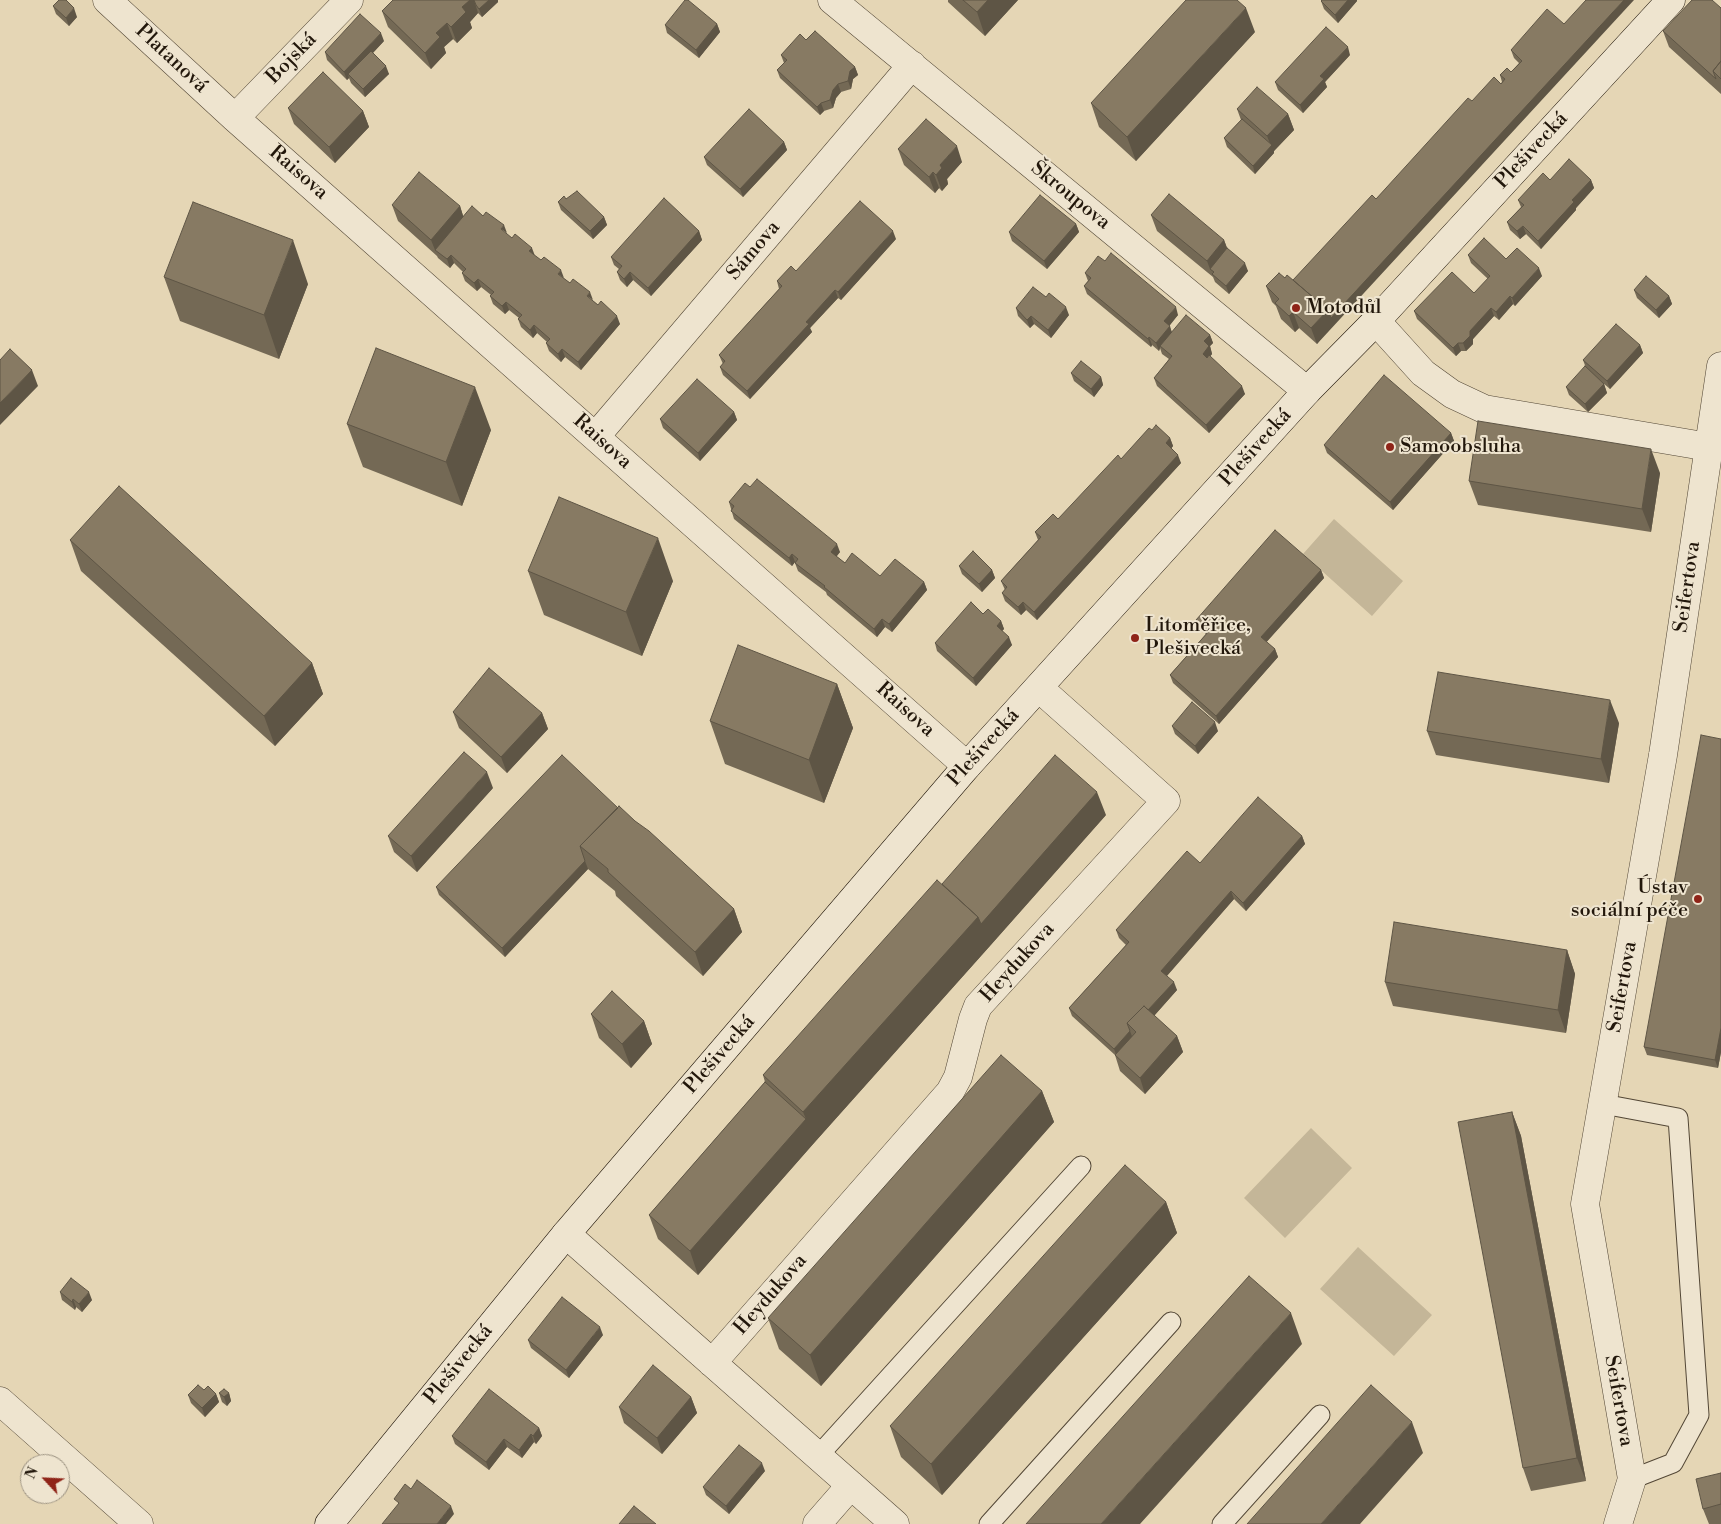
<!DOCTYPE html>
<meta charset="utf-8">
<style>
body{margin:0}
#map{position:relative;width:1721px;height:1524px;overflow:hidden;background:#e5d6b5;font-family:"Libre Bodoni",serif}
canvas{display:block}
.north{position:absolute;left:20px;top:1454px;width:50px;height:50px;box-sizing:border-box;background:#eee4cf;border:1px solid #9c9281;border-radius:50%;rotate:295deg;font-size:14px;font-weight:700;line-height:20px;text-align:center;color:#22170b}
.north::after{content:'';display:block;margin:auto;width:18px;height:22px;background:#8f2418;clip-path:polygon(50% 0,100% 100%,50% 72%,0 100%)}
</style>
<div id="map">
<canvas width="1721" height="1524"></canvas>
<div class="north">N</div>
</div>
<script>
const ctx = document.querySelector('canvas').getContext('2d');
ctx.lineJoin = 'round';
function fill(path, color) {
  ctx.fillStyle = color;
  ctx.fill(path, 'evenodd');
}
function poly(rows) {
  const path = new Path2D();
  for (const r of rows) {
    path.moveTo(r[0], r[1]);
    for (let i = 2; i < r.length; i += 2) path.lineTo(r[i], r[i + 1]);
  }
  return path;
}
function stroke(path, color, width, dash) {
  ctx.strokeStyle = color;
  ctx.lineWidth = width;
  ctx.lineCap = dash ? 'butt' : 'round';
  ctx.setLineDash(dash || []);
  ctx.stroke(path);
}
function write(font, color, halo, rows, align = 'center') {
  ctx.font = font + ' "Libre Bodoni",serif';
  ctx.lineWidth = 4;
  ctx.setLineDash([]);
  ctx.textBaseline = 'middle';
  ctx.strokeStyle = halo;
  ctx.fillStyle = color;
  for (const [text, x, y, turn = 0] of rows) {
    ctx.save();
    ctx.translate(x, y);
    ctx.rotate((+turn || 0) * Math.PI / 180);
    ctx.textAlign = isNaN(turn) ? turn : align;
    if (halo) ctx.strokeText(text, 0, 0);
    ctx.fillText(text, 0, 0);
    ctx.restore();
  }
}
const green = poly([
 [1334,519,1403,581,1372,616,1303,554],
 [1311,1128,1352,1168,1285,1238,1244,1198],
 [1358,1247,1432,1315,1394,1356,1320,1289]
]);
const lane = poly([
 [1603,1104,1678,1118,1699,1415,1673,1463,1632,1479],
 [818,1456,1081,1166],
 [989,1524,1171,1322],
 [1222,1524,1320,1415]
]);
const street = poly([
 [107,0,235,118,967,766],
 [832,0,1307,391],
 [235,118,349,0],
 [1376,321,1423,373,1452,394,1484,409,1709,447],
 [596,436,912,65],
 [566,1234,895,1524],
 [712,1363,950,1092,958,1077,973,1019,978,1006,1166,801,1039,688],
 [0,1401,139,1524],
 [817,1524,851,1485],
 [1618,1524,1632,1479,1585,1204,1663,755,1721,366]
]);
const secondary = poly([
 [329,1524,566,1234,967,766,1307,391,1376,321,1671,0]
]);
const wall = poly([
 [393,0,498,0,498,2,482,17,478,13,470,22,472,28,457,43,453,39,444,47,446,53,431,69,388,27,382,11],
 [948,0,1018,0,985,36,948,2],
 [1321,1,1357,1,1338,23,1324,9],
 [53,6,77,17,69,26,56,14],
 [1721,8,1721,94,1669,47,1663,31],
 [717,24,720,32,699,58,667,33,665,25],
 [1564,24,1317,344,1299,328,1295,332,1281,319,1276,306,1272,302,1266,286,1285,278,1293,280,1376,199,1472,101,1501,84,1502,82,1500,75,1511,72,1519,63,1514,58,1511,50],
 [1255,32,1136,161,1099,127,1091,103],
 [806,40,855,67,858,75,853,79,851,89,841,92,836,98,833,108,824,111,820,115,780,78,777,70,784,63,781,55],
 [384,41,373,53,389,74,365,97,351,83,349,78,347,80,327,60,325,52],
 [1350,55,1325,82,1327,87,1303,113,1278,90,1275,82],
 [288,108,363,111,369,127,335,163,294,124],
 [1237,109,1288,114,1294,130,1274,151,1274,153,1255,174,1227,147,1224,138,1241,120],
 [784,142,787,150,743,197,707,165,704,157],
 [898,149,962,162,947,179,948,184,942,191,939,188,935,193,904,165],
 [1550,180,1591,180,1594,188,1576,208,1576,210,1541,249,1526,234,1520,239,1510,230,1507,222,1521,207,1518,200],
 [558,202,604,217,607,225,593,239,561,210],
 [392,205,460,206,463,216,506,234,592,300,620,324,581,370,565,357,561,362,549,351,546,343,547,342,537,333,533,338,521,327,518,319,519,318,509,310,505,314,493,304,490,296,491,295,481,287,477,291,465,281,462,273,463,272,454,263,450,268,438,258,437,256,398,221],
 [1151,215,1224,240,1227,248,1248,271,1229,294,1215,282,1213,277,1157,231],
 [1076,224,1079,232,1047,269,1012,241,1009,232],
 [699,231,702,240,651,296,633,280,627,287,620,280,617,272,619,269,614,265,611,257],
 [896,239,841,300,838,298,810,328,812,332,750,399,723,375,720,367,723,364,719,355,779,289,777,281,796,271],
 [1468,255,1506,259,1542,276,1515,306,1513,304,1499,320,1494,316,1473,339,1473,344,1466,351,1461,351,1456,356,1417,319,1414,311,1474,293,1488,279,1471,263],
 [1085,273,1178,315,1169,325,1172,332,1210,335,1213,343,1210,346,1212,354,1210,356,1245,394,1209,433,1157,386,1154,378,1169,359,1162,354,1160,348,1159,351,1152,345,1151,347,1087,294,1084,286,1088,281],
 [164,277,308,284,279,359,180,321],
 [1634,290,1669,296,1672,304,1659,318,1637,298],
 [1016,308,1069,315,1051,338,1034,324,1030,328,1018,316],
 [1640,345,1643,353,1610,389,1595,376,1604,384,1607,393,1588,412,1569,395,1566,387,1586,368,1583,360],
 [1071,373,1101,377,1103,385,1094,397,1074,381],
 [734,412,737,420,700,461,663,428,660,419],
 [347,424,491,430,462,506,363,467],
 [1152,430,1170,438,1173,446,1171,449,1181,463,1037,620,1026,610,1021,615,1005,601,1002,593,1005,590,1001,581,1038,540,1035,532,1058,519],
 [1451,433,1454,441,1393,510,1327,453,1324,445],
 [1660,473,1651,532,1478,505,1469,481],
 [750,487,840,552,836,556,845,563,880,576,924,582,927,590,892,632,885,627,877,637,827,595,826,592,798,571,795,563,795,562,792,566,734,519,729,502],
 [70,540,312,663,323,694,275,746,81,571],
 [959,566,992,570,995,578,982,592,962,574],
 [1321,570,1324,578,1266,642,1275,649,1278,657,1219,724,1173,683,1170,675,1206,634,1199,628,1196,620],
 [528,571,673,581,642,656,544,615],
 [983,614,1001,621,1004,629,1002,631,1012,645,976,686,937,651,935,643],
 [837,684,853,728,824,803,725,764,710,721],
 [453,712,542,713,548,729,507,773,459,728],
 [1619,723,1609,783,1436,755,1427,731],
 [1172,726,1218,731,1198,754,1175,734],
 [1721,739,1721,1052,1718,1068,1647,1055,1644,1047],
 [493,788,417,872,394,852,388,836],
 [618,808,635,821,734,909,742,932,703,976,616,896,615,891,588,869,505,957,439,895,436,887],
 [1106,815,989,947,814,1143,698,1275,658,1239,649,1215,765,1082,763,1075,942,884],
 [1302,836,1305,844,1246,911,1234,899,1167,976,1177,990,1154,1016,1177,1036,1183,1052,1145,1094,1120,1071,1115,1055,1072,1016,1069,1008,1126,945,1119,938,1116,930,1200,863],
 [1567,950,1575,974,1566,1033,1393,1006,1385,982],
 [591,1014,644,1021,652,1044,631,1068,599,1038],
 [1042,1091,1054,1122,821,1386,779,1349,768,1318],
 [1512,1112,1521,1136,1586,1481,1531,1491,1523,1468],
 [1166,1202,1177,1233,942,1495,901,1457,890,1426],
 [60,1292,92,1300,82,1312,76,1307,75,1310,62,1300],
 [603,1335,569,1378,531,1348,528,1340],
 [204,1390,216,1394,219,1402,205,1417,191,1403,188,1395],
 [219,1393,229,1393,231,1401,227,1406,222,1402],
 [691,1397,697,1413,662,1454,624,1423,619,1407],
 [539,1428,542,1436,536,1444,534,1442,522,1458,507,1447,489,1470,455,1444,452,1436],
 [765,1471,729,1514,706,1495,703,1487],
 [1721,1473,1721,1524,1709,1524,1703,1509]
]);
const shadedWall = poly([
 [470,0,474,0,478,13,470,22,472,28,457,43,451,27,462,7],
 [489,0,498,0,498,2,482,17,479,9],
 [988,0,1018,0,985,36,977,12],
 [1348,0,1357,0,1357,1,1338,23,1335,15],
 [1624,0,1634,0,1317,344,1311,328],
 [74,8,77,17,69,26,66,18],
 [1246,8,1255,32,1136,161,1127,137],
 [447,23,453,39,444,47,446,53,431,69,425,53,436,33],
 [717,24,720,32,699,58,696,50],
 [381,33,384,41,350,77,348,74,349,78,347,80,344,72],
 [1348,47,1350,55,1325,82,1327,87,1303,113,1300,105,1320,76],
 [386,66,389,74,365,97,363,89],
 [855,67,858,75,853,79,851,89,848,81,850,71],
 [838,84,841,92,836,98,833,108,830,100,833,90],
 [821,103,824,111,820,115,817,107],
 [363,111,369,127,335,163,329,147],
 [1288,114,1294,130,1274,151,1274,153,1255,174,1253,166,1271,146,1267,136],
 [784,142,787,150,743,197,740,189],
 [957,146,962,162,947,179,948,184,942,191,936,175,940,165],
 [933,172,939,188,935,193,929,177],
 [1591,180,1594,188,1576,208,1576,210,1541,249,1538,241,1572,200],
 [460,206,465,222,435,250,431,240],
 [604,217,607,225,593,239,590,231],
 [1076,224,1079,232,1047,269,1044,261],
 [504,225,507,233,501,229],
 [1523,226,1526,234,1520,239,1517,231],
 [699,231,702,240,651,296,648,288],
 [893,231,896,239,841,300,838,292],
 [293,240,308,284,279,359,264,315],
 [1224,240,1230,256,1214,272,1210,269,1207,261],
 [532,248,535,256,529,251],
 [451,255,454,263,450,268,447,259],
 [1245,263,1248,271,1229,294,1226,286],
 [1539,268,1542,276,1515,306,1512,298],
 [561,270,564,278,558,274],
 [630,272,633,280,627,287,624,279],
 [478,279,481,287,477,291,474,283],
 [835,290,838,298,810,328,812,332,750,399,747,391,806,322],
 [590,292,593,300,587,296],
 [1510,296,1513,304,1499,320,1496,312],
 [1669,296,1672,304,1659,318,1656,310],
 [506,302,509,310,505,314,502,306],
 [1066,307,1069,315,1051,338,1048,330],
 [1176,307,1178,315,1167,329,1164,321],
 [1491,308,1494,316,1473,339,1473,344,1466,351,1463,343,1470,331],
 [1293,312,1299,328,1295,332,1289,316],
 [617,316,620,324,581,370,578,362],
 [1031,316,1034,324,1030,328,1027,320],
 [534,325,537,333,533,338,530,330],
 [1170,326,1172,334,1160,346,1160,348,1159,351,1156,343],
 [1210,335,1213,343,1210,346,1212,354,1206,362,1203,354,1204,341],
 [1149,337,1152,345,1151,347,1148,339],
 [1458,343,1461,351,1456,356,1453,348],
 [1640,345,1643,353,1610,389,1607,381],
 [562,349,565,357,561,362,558,354],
 [32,370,38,386,0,425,0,403],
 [1101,377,1103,385,1094,397,1091,389],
 [1604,384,1607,393,1588,412,1585,404],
 [1242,386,1245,394,1209,433,1206,425],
 [475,387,491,430,462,506,446,462],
 [734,412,737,420,700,461,698,453],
 [1451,433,1454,441,1393,510,1390,502],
 [1170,438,1173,446,1169,451,1166,443],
 [1651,449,1660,473,1651,532,1642,509],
 [1178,455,1181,463,1037,620,1034,612],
 [658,538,673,581,642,656,626,612],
 [837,544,840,552,834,560,831,552],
 [792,554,795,562,792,566,789,558],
 [992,570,995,578,982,592,979,584],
 [1321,570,1324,578,1264,645,1261,637],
 [924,582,927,590,892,632,889,624],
 [1023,602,1026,610,1021,615,1018,607],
 [882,619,885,627,877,637,874,629],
 [1001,621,1004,629,999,634,997,626],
 [1009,637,1012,645,976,686,973,678],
 [1275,649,1278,657,1219,724,1216,716],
 [312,663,323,694,275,746,264,716],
 [837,684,853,728,824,803,809,760],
 [1610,700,1619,723,1609,783,1601,759],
 [542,713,548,729,507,773,501,757],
 [1215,722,1218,731,1198,754,1195,746],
 [487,772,493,788,417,872,411,856],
 [1097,792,1106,815,989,947,814,1143,698,1275,690,1251,806,1119,803,1112,978,917],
 [1302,836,1305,844,1246,911,1243,903],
 [585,861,588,869,505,957,502,948],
 [1231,891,1234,899,1164,979,1161,971],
 [734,909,742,932,703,976,695,952],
 [1567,950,1575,974,1566,1033,1558,1010],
 [1174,982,1177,990,1137,1035,1136,1032,1132,1028],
 [644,1021,652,1044,631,1068,622,1044],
 [1721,1028,1721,1052,1718,1068,1715,1060],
 [1130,1031,1133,1039,1117,1057,1114,1049],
 [1177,1036,1183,1052,1145,1094,1140,1078],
 [1042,1091,1054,1122,821,1386,810,1355],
 [1512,1112,1521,1136,1586,1481,1577,1458],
 [1166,1202,1177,1233,942,1495,931,1464],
 [89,1292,92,1300,82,1312,79,1304],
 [73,1299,76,1307,75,1310,72,1302],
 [1291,1313,1302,1344,1140,1524,1101,1524],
 [600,1327,603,1335,569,1378,566,1370],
 [229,1393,231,1401,227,1406,224,1397],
 [216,1394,219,1402,205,1417,202,1408],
 [691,1397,697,1413,662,1454,657,1438],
 [1412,1422,1423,1453,1360,1524,1321,1524],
 [539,1428,542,1436,536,1444,533,1436],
 [531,1434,534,1442,522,1458,519,1450],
 [504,1439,507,1447,489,1470,486,1462],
 [762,1463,765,1471,729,1514,726,1506],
 [451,1506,454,1514,446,1524,437,1524]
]);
const building = poly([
 [59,0,66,0,74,8,66,18,53,6,59,0],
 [393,0,470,0,462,7,466,12,451,27,447,23,436,33,440,37,425,53,382,11,393,0],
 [474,0,489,0,479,9,476,5,474,0],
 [685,0,688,0,717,24,696,50,665,25,685,0],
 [963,0,988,0,977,12,963,0],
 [1186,0,1237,0,1246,8,1127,137,1091,103,1186,0],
 [1322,0,1348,0,1335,15,1321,1,1322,0],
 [1586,0,1624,0,1331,318,1328,310,1293,280,1372,195,1376,199,1468,98,1472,101,1494,77,1501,84,1505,79,1500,75,1507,68,1511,72,1522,61,1511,50,1547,9,1564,24,1586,0],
 [1692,0,1712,0,1721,8,1721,61,1713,71,1716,79,1663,31,1692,0],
 [360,14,381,33,344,72,325,52,360,14],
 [1326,27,1348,47,1320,76,1324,79,1300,105,1275,82,1326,27],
 [815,31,855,67,850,71,848,81,838,84,833,90,830,100,821,103,817,107,777,70,787,60,781,55,800,34,806,40,815,31],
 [371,51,386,66,363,89,348,74,371,51],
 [1721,61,1721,79,1713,71,1721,61],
 [323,72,363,111,329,147,288,108,323,72],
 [1257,87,1288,114,1267,136,1237,109,1257,87],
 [749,109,784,142,740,189,704,157,749,109],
 [926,119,957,146,940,165,942,168,936,175,933,172,929,177,898,149,926,119],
 [1242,119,1272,145,1253,166,1224,138,1242,119],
 [1569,159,1591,180,1572,200,1574,202,1538,241,1523,226,1517,231,1507,222,1524,205,1518,200,1543,173,1550,180,1569,159],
 [419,172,460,206,431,240,392,205,419,172],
 [577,191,604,217,590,231,558,202,564,196,566,199,577,191],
 [1169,194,1224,240,1207,261,1151,215,1169,194],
 [1040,195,1076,224,1044,261,1009,232,1040,195],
 [664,198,699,231,648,288,630,272,624,279,617,272,622,266,611,257,664,198],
 [860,201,893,231,838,292,835,290,806,322,809,324,747,391,720,367,725,361,719,355,782,286,777,281,791,266,796,271,860,201],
 [193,202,293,240,264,315,164,277,193,202],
 [472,206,483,216,486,212,504,225,501,229,512,238,515,234,532,248,529,251,541,260,544,257,561,270,558,274,570,283,573,279,590,292,587,296,598,305,601,301,617,316,578,362,562,349,558,354,546,343,550,339,534,325,530,330,518,319,522,315,506,302,502,306,490,296,494,292,478,279,474,283,462,273,466,269,451,255,447,259,435,250,472,206],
 [1484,238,1506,259,1517,248,1539,268,1512,298,1510,296,1496,312,1491,308,1470,331,1470,336,1463,343,1458,343,1453,348,1414,311,1452,272,1474,293,1490,276,1468,255,1484,238],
 [1227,248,1245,263,1226,286,1212,274,1214,272,1210,269,1227,248],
 [1111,253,1176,307,1164,321,1170,326,1156,343,1149,337,1148,339,1084,286,1091,278,1085,273,1098,256,1105,261,1111,253],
 [1279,273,1285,278,1287,275,1328,310,1311,328,1293,312,1289,316,1275,303,1279,299,1266,286,1279,273],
 [1646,276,1669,296,1656,310,1634,290,1646,276],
 [1033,287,1046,297,1049,293,1066,307,1048,330,1031,316,1027,320,1016,308,1033,287],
 [1186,315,1210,335,1204,341,1209,346,1203,354,1207,358,1209,355,1242,386,1206,425,1154,378,1172,356,1160,346,1186,315],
 [1616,324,1640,345,1607,381,1583,360,1616,324],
 [376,348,475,387,446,462,347,424,376,348],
 [10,349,32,370,0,403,0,360,10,349],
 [1081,361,1101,377,1091,389,1071,373,1081,361],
 [1585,366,1604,384,1585,404,1566,387,1585,366],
 [1384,375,1451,433,1390,502,1324,445,1384,375],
 [697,379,734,412,698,453,660,419,697,379],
 [1478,421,1651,449,1642,509,1469,481,1478,421],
 [1156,425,1170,438,1166,443,1178,455,1034,612,1023,602,1018,607,1002,593,1007,587,1001,581,1041,537,1035,532,1053,514,1058,519,1118,455,1121,459,1149,428,1152,430,1156,425],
 [757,479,837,544,831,552,845,563,852,553,880,576,895,559,924,582,889,624,882,619,874,629,824,587,825,586,795,563,798,559,792,554,789,558,731,511,734,506,729,502,745,483,750,487,757,479],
 [119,486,312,663,264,716,70,540,119,486],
 [559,497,658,538,626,612,528,571,559,497],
 [1275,530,1321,570,1261,637,1275,649,1216,716,1170,675,1209,631,1196,620,1275,530],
 [973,551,992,570,979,584,959,566,973,551],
 [971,602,983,614,988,609,1001,621,997,626,1009,637,973,678,935,643,971,602],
 [738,645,837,684,809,760,710,721,738,645],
 [489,668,542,713,501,757,453,712,489,668],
 [1438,672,1610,700,1601,759,1427,731,1438,672],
 [1192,702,1215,722,1195,746,1172,726,1192,702],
 [1701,735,1721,739,1721,1028,1715,1060,1644,1047,1701,735],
 [464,752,487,772,411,856,388,836,464,752],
 [562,755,618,808,580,846,585,861,502,948,436,887,562,755],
 [1055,755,1097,792,981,924,978,917,942,884,1055,755],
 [1258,797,1302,836,1243,903,1231,891,1161,971,1174,982,1148,1010,1144,1006,1127,1023,1130,1031,1114,1049,1069,1008,1129,942,1116,930,1187,851,1200,863,1258,797],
 [619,806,635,821,649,831,734,909,695,952,608,872,608,869,580,846,619,806],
 [937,880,978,917,803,1112,763,1075,937,880],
 [1394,922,1567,950,1558,1010,1385,982,1394,922],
 [612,991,644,1021,622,1044,591,1014,612,991],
 [1144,1006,1177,1036,1140,1078,1115,1055,1136,1032,1127,1023,1144,1006],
 [1001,1055,1042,1091,810,1355,768,1318,1001,1055],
 [765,1082,806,1119,690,1251,649,1215,765,1082],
 [1512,1112,1577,1458,1523,1468,1458,1122,1512,1112],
 [1125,1165,1166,1202,931,1464,890,1426,1125,1165],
 [1249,1276,1291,1313,1101,1524,1026,1524,1249,1276],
 [71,1278,89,1292,79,1304,73,1299,72,1302,60,1292,71,1278],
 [562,1297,600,1327,566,1370,528,1340,562,1297],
 [653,1365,691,1397,657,1438,619,1407,653,1365],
 [198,1385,204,1390,208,1386,216,1394,202,1408,188,1395,198,1385],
 [1371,1385,1412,1422,1321,1524,1247,1524,1371,1385],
 [224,1389,229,1393,224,1397,219,1393,224,1389],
 [489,1389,539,1428,533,1436,531,1434,519,1450,504,1439,486,1462,452,1436,489,1389],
 [739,1445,762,1463,726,1506,703,1487,739,1445],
 [1721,1473,1721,1504,1703,1509,1696,1479,1721,1473],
 [417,1480,451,1506,437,1524,382,1524,399,1503,394,1499,405,1484,411,1489,417,1480],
 [634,1506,656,1524,619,1524,634,1506]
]);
const markers = [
 [1296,308,5,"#8f2418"],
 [1390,447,5,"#8f2418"],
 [1135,638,5,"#8f2418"],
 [1698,899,5,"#8f2418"]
];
const streetNames = [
 ["Platanová",171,59,43],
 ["Bojská",292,59,-46],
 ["Plešivecká",1532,151,-47],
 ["Raisova",298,173,41],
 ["Škroupova",1070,196,39],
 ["Sámova",754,251,-50],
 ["Raisova",602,442,42],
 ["Plešivecká",1256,448,-48],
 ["Seifertova",1688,587,-82],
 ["Raisova",905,710,42],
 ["Plešivecká",984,748,-48],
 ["Heydukova",1018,963,-48],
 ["Seifertova",1623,987,-80],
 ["Plešivecká",720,1055,-49],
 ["Heydukova",771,1295,-49],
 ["Plešivecká",459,1365,-51],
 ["Seifertova",1618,1401,80]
];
const poiNames = [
 ["Motodůl",1306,308],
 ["Samoobsluha",1400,447],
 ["Litoměřice,",1145,626],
 ["Plešivecká",1145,649],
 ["Ústav",1688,888,"right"],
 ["sociální péče",1688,911,"right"]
];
fill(green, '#c4b698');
stroke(lane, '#534736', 21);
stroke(street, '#534736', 29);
stroke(secondary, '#22170b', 29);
stroke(lane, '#eee4cf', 19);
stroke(street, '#eee4cf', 28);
stroke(secondary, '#eee4cf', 28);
fill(wall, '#746955');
fill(shadedWall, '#5e5545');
fill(building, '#877a63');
stroke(building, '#5e5545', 1);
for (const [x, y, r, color] of markers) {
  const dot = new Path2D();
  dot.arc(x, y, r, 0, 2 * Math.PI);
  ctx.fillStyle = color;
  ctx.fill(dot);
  stroke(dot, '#eee4cf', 2);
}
write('20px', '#22170b', '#eee4cf', streetNames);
write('20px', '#22170b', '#eee4cf', poiNames, 'left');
</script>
